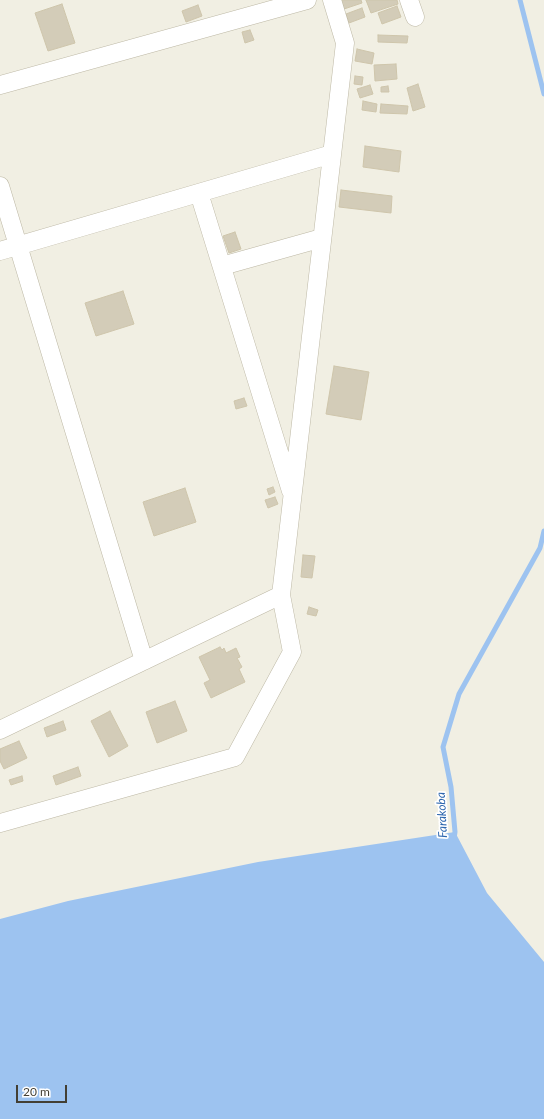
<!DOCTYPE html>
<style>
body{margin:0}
#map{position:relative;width:544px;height:1119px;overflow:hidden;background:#f1efe3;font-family:Lato,sans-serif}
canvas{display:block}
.scale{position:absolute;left:16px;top:1085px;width:51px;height:18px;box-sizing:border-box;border:2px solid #433f33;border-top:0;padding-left:5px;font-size:12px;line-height:14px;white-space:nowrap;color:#433f33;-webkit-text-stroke:3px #fff;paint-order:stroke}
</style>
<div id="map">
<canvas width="544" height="1119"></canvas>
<div class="scale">20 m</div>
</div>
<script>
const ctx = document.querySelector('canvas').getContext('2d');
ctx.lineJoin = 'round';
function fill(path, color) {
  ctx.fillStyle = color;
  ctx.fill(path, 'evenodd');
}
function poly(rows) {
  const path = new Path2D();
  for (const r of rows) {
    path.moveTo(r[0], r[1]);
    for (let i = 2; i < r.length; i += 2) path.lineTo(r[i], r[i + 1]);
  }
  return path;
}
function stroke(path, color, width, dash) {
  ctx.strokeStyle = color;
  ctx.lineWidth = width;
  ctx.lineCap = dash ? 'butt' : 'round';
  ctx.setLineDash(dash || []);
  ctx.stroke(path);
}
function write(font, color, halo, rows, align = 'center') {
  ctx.font = font + ' Lato,sans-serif';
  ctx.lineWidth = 3.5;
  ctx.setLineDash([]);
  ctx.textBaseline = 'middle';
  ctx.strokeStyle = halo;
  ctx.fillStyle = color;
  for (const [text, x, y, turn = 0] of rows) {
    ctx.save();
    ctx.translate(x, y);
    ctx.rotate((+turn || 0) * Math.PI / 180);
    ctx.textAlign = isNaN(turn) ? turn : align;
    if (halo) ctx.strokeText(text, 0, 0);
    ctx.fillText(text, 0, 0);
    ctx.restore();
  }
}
const water = poly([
 [455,832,487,893,544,962,544,1119,0,1119,0,919,68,901,258,862]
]);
const stream = poly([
 [520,0,544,94],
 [454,839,455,832,451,787,443,747,459,694,540,548,544,531]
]);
const building = poly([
 [341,0,361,0,362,3,344,9,341,0],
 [366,0,397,0,398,4,371,13,366,0],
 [62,4,75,43,48,51,35,13,62,4],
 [198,5,202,16,186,22,182,11,198,5],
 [397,6,401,17,382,24,378,13,397,6],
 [362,8,365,17,349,23,346,14,362,8],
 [250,30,254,40,245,43,242,32,250,30],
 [378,35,408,36,407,43,378,42,378,35],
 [357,49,374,53,372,64,355,61,357,49],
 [396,64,397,79,375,81,374,65,396,64],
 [355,76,363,77,362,85,354,84,355,76],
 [418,84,425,107,413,111,407,88,418,84],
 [370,85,373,94,360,98,357,89,370,85],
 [388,86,389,92,381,92,381,87,388,86],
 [363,101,377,104,376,112,362,110,363,101],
 [381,104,408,106,407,114,380,113,381,104],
 [365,146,401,151,399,172,363,167,365,146],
 [341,190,392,196,391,213,339,207,341,190],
 [235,232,241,249,229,253,223,236,235,232],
 [123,291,134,324,96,336,85,303,123,291],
 [334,366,369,372,361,420,326,414,334,366],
 [244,398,247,406,236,409,234,401,244,398],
 [273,487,275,492,269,495,267,489,273,487],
 [185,488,196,522,154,536,143,502,185,488],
 [275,497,278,504,268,508,265,500,275,497],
 [303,555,315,556,312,578,301,577,303,555],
 [309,607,318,610,316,616,307,614,309,607],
 [220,647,222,650,224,648,226,653,236,648,240,657,237,658,242,667,239,669,245,682,211,698,204,683,210,680,199,657,220,647],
 [175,701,187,731,157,743,146,712,175,701],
 [110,711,128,746,109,757,91,721,110,711],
 [63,721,66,730,47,737,44,728,63,721],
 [19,741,27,758,4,769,0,761,0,749,19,741],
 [78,767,81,776,56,785,53,776,78,767],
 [22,776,23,781,11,785,9,780,22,776]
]);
const street = poly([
 [409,0,415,17],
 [0,85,307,0],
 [0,186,144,661],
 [199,193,291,491],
 [0,251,332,154],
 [222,266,322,238],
 [0,730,281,595],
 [0,823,235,757,292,652,281,595,345,43,332,0]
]);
const waterNames = [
 ["Farakoba",442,815,-93]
];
fill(water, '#9dc3f0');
stroke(stream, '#9dc3f0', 5);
fill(building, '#d3ccb8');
stroke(building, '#cec5ab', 1);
stroke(street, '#bdb8a5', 19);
stroke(street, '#fff', 18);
write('italic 12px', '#2d66ae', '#fff', waterNames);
</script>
